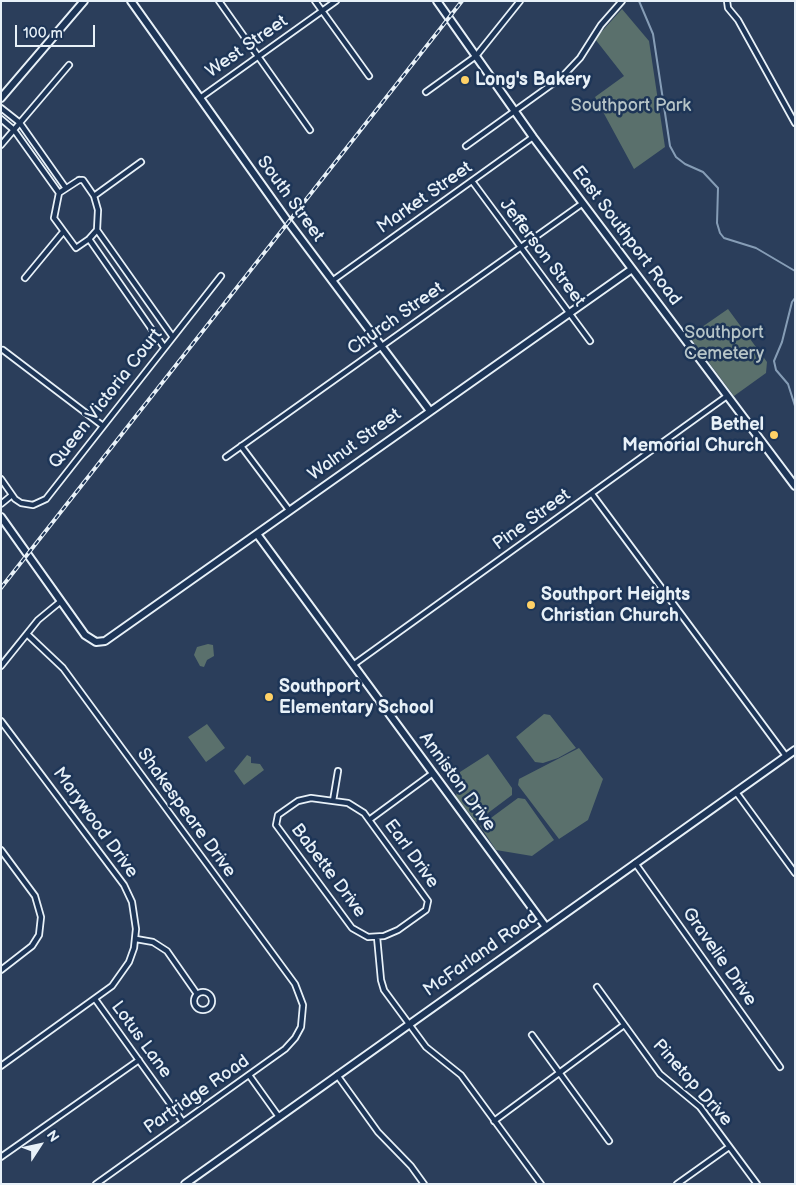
<!DOCTYPE html>
<style>
body{margin:0}
#map{position:relative;width:796px;height:1185px;overflow:hidden;background:#2b3e5b;font-family:"Balsamiq Sans",sans-serif}
canvas{display:block}
.frame{position:absolute;inset:0;border:2px solid #e8f1f8;pointer-events:none}
.north{position:absolute;left:15px;top:1120px;width:50px;height:50px;-webkit-text-stroke:4px #1d3557;paint-order:stroke;rotate:55deg;font-size:14px;font-weight:700;line-height:20px;text-align:center;color:#e8f1f8}
.north::after{content:'';display:block;margin:auto;width:18px;height:22px;background:#e8f1f8;clip-path:polygon(50% 0,100% 100%,50% 72%,0 100%)}
.scale{position:absolute;left:15px;top:25px;width:80px;height:22px;box-sizing:border-box;border:2px solid #e8f1f8;border-top:0;padding-left:6px;font-size:15px;line-height:18px;white-space:nowrap;color:#e8f1f8;-webkit-text-stroke:4px #1d3557;paint-order:stroke}
</style>
<div id="map">
<canvas width="796" height="1185"></canvas>
<div class="frame"></div>
<div class="north">N</div>
<div class="scale">100 m</div>
</div>
<script>
const ctx = document.querySelector('canvas').getContext('2d');
ctx.lineJoin = 'round';
function fill(path, color) {
  ctx.fillStyle = color;
  ctx.fill(path, 'evenodd');
}
function poly(rows) {
  const path = new Path2D();
  for (const r of rows) {
    if (r.length === 3) {
      path.moveTo(r[0] + r[2], r[1]);
      path.arc(r[0], r[1], r[2], 0, 2 * Math.PI);
      continue;
    }
    path.moveTo(r[0], r[1]);
    for (let i = 2; i < r.length; i += 2) path.lineTo(r[i], r[i + 1]);
  }
  return path;
}
function stroke(path, color, width, dash) {
  ctx.strokeStyle = color;
  ctx.lineWidth = width;
  ctx.lineCap = dash ? 'butt' : 'round';
  ctx.setLineDash(dash || []);
  ctx.stroke(path);
}
function write(font, color, halo, rows, align = 'center') {
  ctx.font = font + ' "Balsamiq Sans",sans-serif';
  ctx.lineWidth = 5;
  ctx.setLineDash([]);
  ctx.textBaseline = 'middle';
  ctx.strokeStyle = halo;
  ctx.fillStyle = color;
  for (const [text, x, y, turn = 0] of rows) {
    ctx.save();
    ctx.translate(x, y);
    ctx.rotate((+turn || 0) * Math.PI / 180);
    ctx.textAlign = isNaN(turn) ? turn : align;
    if (halo) ctx.strokeText(text, 0, 0);
    ctx.fillText(text, 0, 0);
    ctx.restore();
  }
}
const green = poly([
 [622,9,649,41,665,147,634,169,595,97,624,76,595,39],
 [728,309,767,362,766,373,734,396,689,336],
 [208,644,213,645,214,656,207,660,204,667,200,666,194,655,197,647],
 [544,714,550,715,576,748,558,758,543,763,535,762,516,737],
 [207,724,225,748,206,762,188,737],
 [579,748,603,779,588,820,559,839,518,785,519,779],
 [488,754,512,788,512,795,476,822,456,797,460,772],
 [247,755,251,757,251,763,260,764,264,770,244,785,234,771],
 [518,798,525,799,554,840,532,856,496,850,480,826]
]);
const stream = poly([
 [639,1,653,34,670,146,676,157,685,164,703,172,718,188,717,223,720,233,724,238,756,248,795,271],
 [795,298,792,302,782,342,774,361,776,370,788,384,795,406]
]);
const street = poly([
 [219,1,310,130],
 [315,1,369,76],
 [727,1,728,8,738,20,795,123],
 [426,92,476,56,520,1],
 [200,98,336,1],
 [1,108,20,123,65,187],
 [1,119,14,130,59,193],
 [1,145,69,65],
 [466,146,562,77,580,58,601,25,622,1],
 [79,180,83,180,94,196,98,210,97,230,89,239,76,248,54,218,59,193,79,180],
 [472,181,590,341],
 [94,196,141,162],
 [97,230,172,336],
 [89,239,164,347],
 [25,278,63,232],
 [332,281,533,137],
 [3,350,103,426],
 [241,446,289,510],
 [226,457,583,203],
 [1,479,15,499,21,503,33,505,46,499,221,276],
 [592,494,786,756],
 [1,504,12,495],
 [27,634,63,668,295,984,303,1005,301,1027,295,1038,285,1049,96,1184],
 [353,665,727,396],
 [1,666,38,620,61,601],
 [1,721,124,885,132,902,136,929,134,948,129,962,112,986,1,1066],
 [736,792,795,873],
 [311,798,348,803,364,813,428,901,426,910,398,930,384,936,368,937,352,928,276,825,278,815,298,801,311,798],
 [333,801,338,771],
 [369,820,433,773],
 [1,850,35,896,41,917,39,935,32,946,1,970],
 [635,863,780,1067],
 [377,937,381,980,384,990,426,1047,461,1075,541,1184],
 [136,939,153,942,167,951,197,994],
 [597,987,660,1074,700,1107,757,1184],
 [203,1001,9],
 [95,999,183,1122],
 [532,1035,609,1141],
 [249,1075,279,1117],
 [337,1075,378,1132,411,1166,424,1184],
 [494,1121,624,1025],
 [1,1157,139,1060],
 [677,1184,729,1147]
]);
const secondary = poly([
 [131,1,289,223,430,411],
 [437,1,533,137,795,486],
 [1,98,84,1],
 [1,517,85,635,96,642,105,641,632,269],
 [257,534,546,927],
 [185,1184,795,750]
]);
const rail = poly([
 [1,588,462,1]
]);
const markers = [
 [465,80,5,"#ffd166"],
 [774,435,5,"#ffd166"],
 [531,605,5,"#ffd166"],
 [269,697,5,"#ffd166"]
];
const streetNames = [
 ["West Street",247,47,-35],
 ["Market Street",425,198,-35],
 ["South Street",290,199,54],
 ["East Southport Road",626,236,53],
 ["Jefferson Street",542,253,53],
 ["Church Street",396,319,-35],
 ["Queen Victoria Court",106,399,-52],
 ["Walnut Street",355,445,-36],
 ["Pine Street",532,520,-36],
 ["Anniston Drive",457,782,54],
 ["Shakespeare Drive",186,813,54],
 ["Marywood Drive",95,823,54],
 ["Earl Drive",411,854,54],
 ["Babette Drive",328,871,53],
 ["McFarland Road",481,954,-35],
 ["Gravelie Drive",719,957,55],
 ["Lotus Lane",141,1040,54],
 ["Pinetop Drive",692,1083,48],
 ["Partridge Road",197,1095,-35]
];
const poiNames = [
 ["Long's Bakery",475,80],
 ["Bethel",764,425,"right"],
 ["Memorial Church",764,446,"right"],
 ["Southport Heights",541,595],
 ["Christian Church",541,616],
 ["Southport",279,687],
 ["Elementary School",279,708]
];
const parkNames = [
 ["Southport Park",631,106],
 ["Southport",724,333],
 ["Cemetery",724,354]
];
fill(green, '#5a706c');
stroke(stream, '#869db6', 2);
stroke(street, '#e8f1f8', 8);
stroke(secondary, '#e8f1f8', 10);
stroke(street, '#1d3557', 4.5);
stroke(secondary, '#1d3557', 6);
stroke(rail, '#e8f1f8', 4);
stroke(rail, '#1d3557', 2, [5.5]);
for (const [x, y, r, color] of markers) {
  const dot = new Path2D();
  dot.arc(x, y, r, 0, 2 * Math.PI);
  ctx.fillStyle = color;
  ctx.fill(dot);
  stroke(dot, '#1d3557', 2);
}
write('18px', '#e8f1f8', '#1d3557', streetNames);
write('bold 18px', '#e8f1f8', '#1d3557', poiNames, 'left');
write('18px', '#b6c4c7', '#1d3557', parkNames);
</script>
